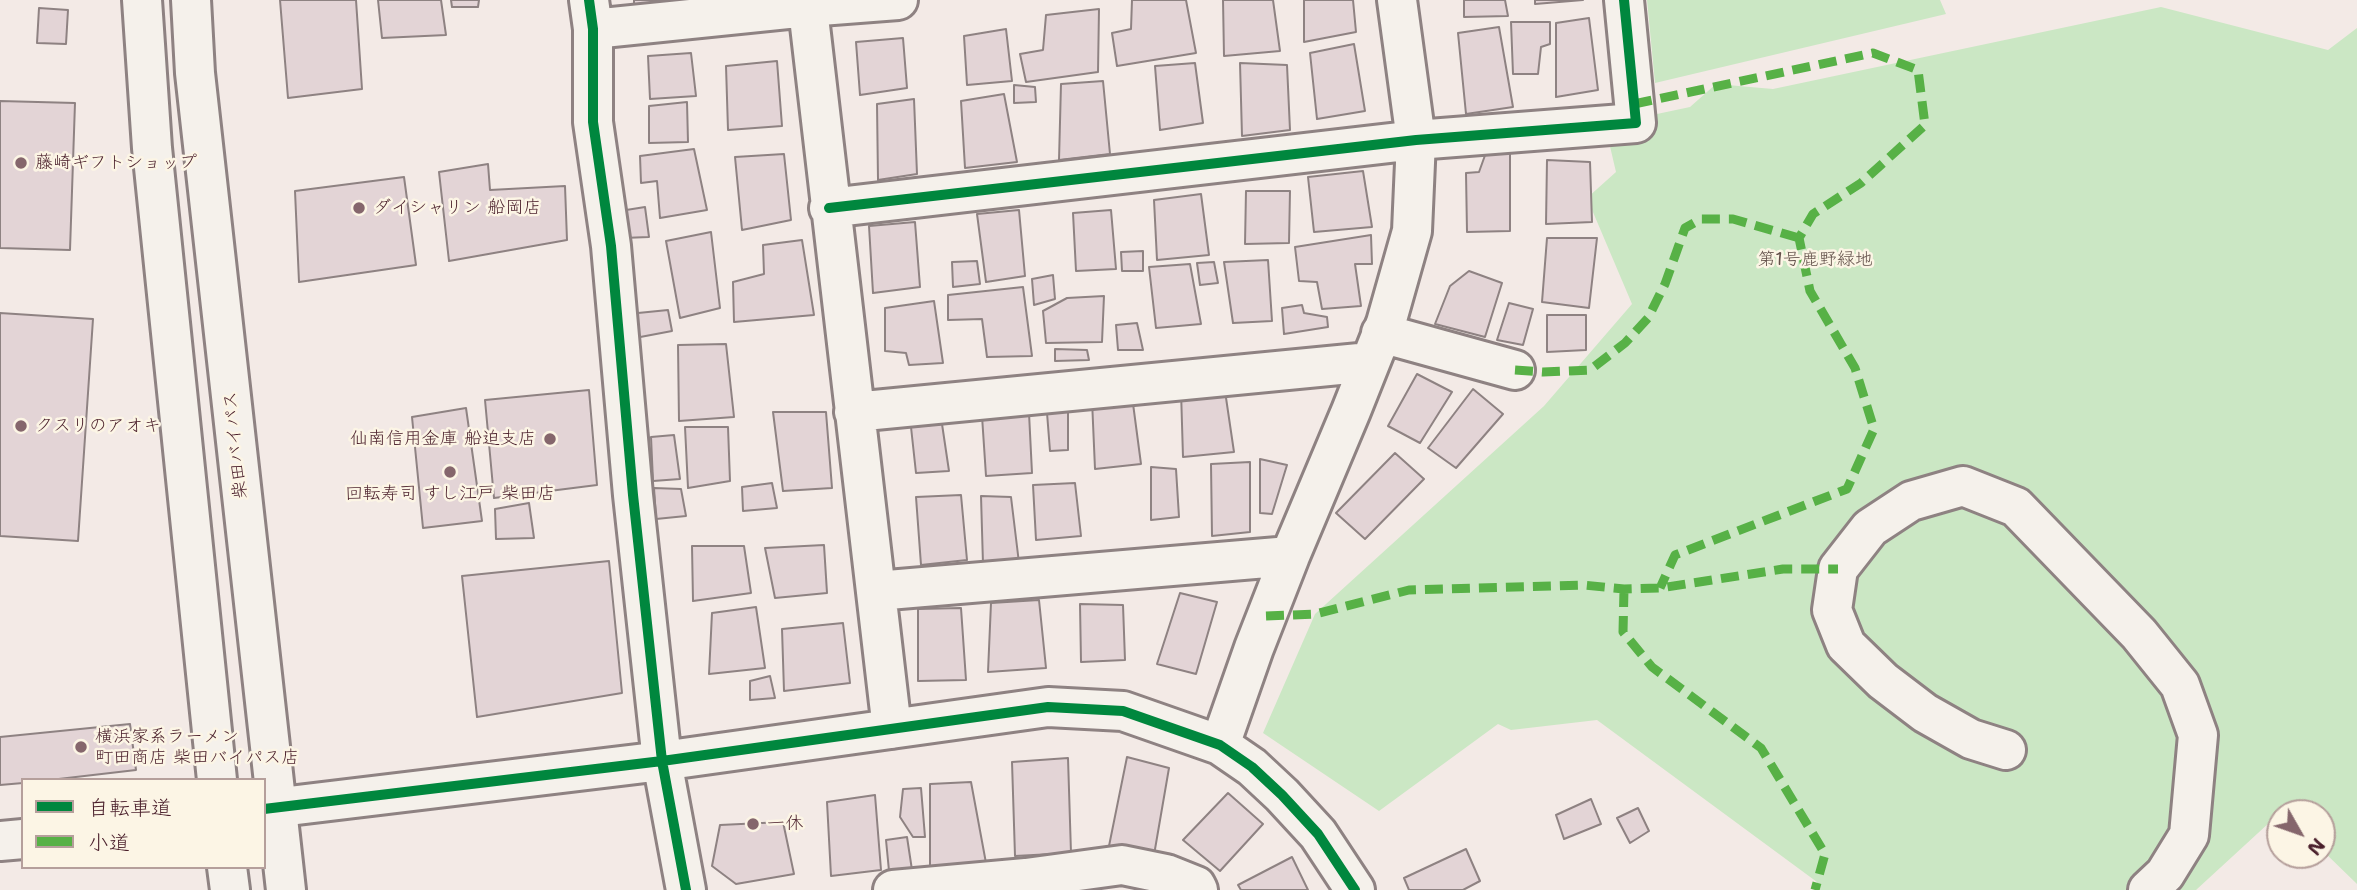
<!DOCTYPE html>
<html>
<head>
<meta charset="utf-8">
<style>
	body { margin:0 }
	#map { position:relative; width:2357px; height:890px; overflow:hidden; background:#f3eae6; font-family:"Shantell Sans","Klee One",sans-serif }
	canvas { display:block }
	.legend { position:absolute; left:21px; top:778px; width:245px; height:91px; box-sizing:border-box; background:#fcf5e5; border:2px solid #b59f9b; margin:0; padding:9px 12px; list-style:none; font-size:21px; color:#4a1f2b }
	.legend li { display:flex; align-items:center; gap:14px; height:35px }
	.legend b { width:35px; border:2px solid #b59f9b }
	.north { position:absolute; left:2266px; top:799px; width:70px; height:70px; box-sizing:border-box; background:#fcf5e5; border:2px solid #b59f9b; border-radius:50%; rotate:130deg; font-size:19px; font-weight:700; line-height:28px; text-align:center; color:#4a1f2b }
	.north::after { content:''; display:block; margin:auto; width:24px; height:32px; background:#85666c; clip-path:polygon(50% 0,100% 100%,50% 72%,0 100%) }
</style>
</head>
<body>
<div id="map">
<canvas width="2357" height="890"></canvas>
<ul class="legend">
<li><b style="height:9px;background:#00873e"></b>自転車道</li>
<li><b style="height:9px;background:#57b146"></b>小道</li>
</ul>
<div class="north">N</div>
</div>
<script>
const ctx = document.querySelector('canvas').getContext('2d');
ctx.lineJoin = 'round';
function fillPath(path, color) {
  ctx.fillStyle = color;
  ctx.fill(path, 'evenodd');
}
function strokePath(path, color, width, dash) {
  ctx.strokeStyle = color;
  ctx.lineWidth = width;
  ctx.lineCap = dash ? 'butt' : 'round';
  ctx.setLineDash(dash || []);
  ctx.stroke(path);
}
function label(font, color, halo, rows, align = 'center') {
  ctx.font = font + ' "Shantell Sans","Klee One",sans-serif';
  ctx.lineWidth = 5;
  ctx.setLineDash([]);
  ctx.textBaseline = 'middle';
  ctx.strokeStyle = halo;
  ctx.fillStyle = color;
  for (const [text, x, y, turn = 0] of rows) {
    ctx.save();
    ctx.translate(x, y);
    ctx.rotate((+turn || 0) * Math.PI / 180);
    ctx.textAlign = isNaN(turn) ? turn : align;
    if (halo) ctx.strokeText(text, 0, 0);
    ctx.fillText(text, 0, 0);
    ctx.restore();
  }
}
fillPath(new Path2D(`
	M1647 0H1940L1946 14 1655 83Z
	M2161 7 2328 50 2357 28V884L2322 850V813H2285L2282 811 2196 890H1815L1817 882 1597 720 1511 730 1498 724 1379 811 1263 733 1315 614 1544 406 1632 304 1587 198 1616 172 1605 125 1690 107 1716 84 1773 89Z`), '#cbe7c4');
const building = new Path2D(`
	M280 0H356L362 89 288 98Z
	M378 0H441L446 35 382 38Z
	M451 0H479L478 7H452Z
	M634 0H684V3L634 6Z
	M1132 0H1186L1196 53 1117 66 1112 33 1131 29Z
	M1223 0H1273L1280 51 1224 56Z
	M1304 0H1353L1356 32 1304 42Z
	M1464 0H1505L1508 16 1464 17Z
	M1535 0H1583L1535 4Z
	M39 8 68 10 66 44 37 43Z
	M1099 9 1098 72 1026 82 1020 54 1043 50 1046 15Z
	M1589 18 1598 90 1556 97V23Z
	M1511 22H1550V44L1541 47 1538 74H1513Z
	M1499 27 1513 107 1466 114 1458 33Z
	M1006 29 1012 81 967 85 964 36Z
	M903 38 907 88 860 95 856 42Z
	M1354 44 1365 111 1317 119 1310 53Z
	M691 53 696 96 650 99 648 56Z
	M777 61 782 126 728 130 726 66Z
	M1195 63 1203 123 1160 130 1155 66Z
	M1240 63 1287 65 1290 130 1242 136Z
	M1103 81 1110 154 1059 160 1061 84Z
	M1014 85 1035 87 1036 102 1014 103Z
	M1004 94 1017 162 965 168 961 101Z
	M914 99 917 174 878 180 877 104Z
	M0 101 75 103 70 250 0 248Z
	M687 102 688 142 649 143V106Z
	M1488 147 1510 150V231L1467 232 1466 173 1479 172Z
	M694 149 707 210 660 218 657 181 641 183 640 156Z
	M784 154 791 220 742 230 735 157Z
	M1547 160 1590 162 1592 222 1546 224Z
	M488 164 490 190 565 186 567 240 449 261 439 172Z
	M1363 171 1372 227 1314 232 1308 177Z
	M404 177 416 265 299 282 295 191Z
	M1246 191H1290L1289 243 1245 244Z
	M1201 194 1209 255 1157 260 1154 200Z
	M645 207 649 237 623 238 620 211Z
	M1019 210 1025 276 986 282 977 214Z
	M1111 210 1116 269 1076 271 1073 213Z
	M915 222 920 287 873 293 869 226Z
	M711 232 720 308 680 318 666 241Z
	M1371 235 1372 264H1355L1361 306 1322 309 1317 282 1299 281 1295 247Z
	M1547 238H1597L1589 308 1542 302Z
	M802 240 814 315 734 322 733 282 764 274 763 245Z
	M1143 251V271H1122L1121 252Z
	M1268 260 1272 321 1233 323 1224 262Z
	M977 261 980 284 953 287 952 262Z
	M1214 262 1218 283 1200 285 1197 263Z
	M1190 264 1201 324 1156 328 1149 267Z
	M1469 271 1502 283 1485 337 1435 324 1450 286Z
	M1053 275 1055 299 1034 305 1032 279Z
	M1023 287 1032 356 987 357 982 319 948 320V295Z
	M1104 296 1102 342 1046 343 1043 311 1067 298Z
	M934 301 943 363 909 365 906 353 885 351V308Z
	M1509 303 1533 309 1523 345 1497 340Z
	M1302 305 1304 313 1327 317 1328 327 1284 334 1282 308Z
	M668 310 672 331 635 338 638 313Z
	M0 313 93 319 78 541 0 536Z
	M1547 315H1586V350L1547 352Z
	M1137 323 1143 350H1118L1116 325Z
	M726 344 734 417 679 421 678 345Z
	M1055 349 1087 350 1089 360 1055 361Z
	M1417 374 1452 392 1420 443 1388 426Z
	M1473 389 1503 414 1456 468 1428 448Z
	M589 390 597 485 494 498 485 400Z
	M1181 391H1225L1234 452 1183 457Z
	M1132 396 1141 464 1095 469 1092 400Z
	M1046 400 1068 401V450L1050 451Z
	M466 408 482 521 423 528 412 417Z
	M773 412H826L832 488 783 491Z
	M1029 413 1032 473 986 476 982 416Z
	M942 424 949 471 916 473 911 427Z
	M685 427H728L730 481 688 488Z
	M674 435 680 479 653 481 651 437Z
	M1395 453 1424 479 1365 539 1336 513Z
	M1260 459 1287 465 1272 514 1260 513Z
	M1250 462V532L1212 536 1211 464Z
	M1151 467 1176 469 1179 517 1151 520Z
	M772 483 777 508 743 511 742 487Z
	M1075 483 1081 536 1036 540 1033 485Z
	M654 488 681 489 686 516 656 519Z
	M961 495 967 560 921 565 916 497Z
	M981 496 1011 497 1019 563 983 564Z
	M529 503 534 538 496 539 495 509Z
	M824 545 827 593 775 598 765 548Z
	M692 546H744L751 593 693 601Z
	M609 561 622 693 477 717 462 576Z
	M1180 593 1217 602 1196 674 1157 664Z
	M1039 600 1046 668 988 672 991 603Z
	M1080 604 1123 605 1125 660 1081 662Z
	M756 607 765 668 709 674 712 613Z
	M961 608 966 680 918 681V609Z
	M843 623 850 683 784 691 782 629Z
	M770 676 775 698 750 700V681Z
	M130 724 136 770 50 780H23V783L0 785V737Z
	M1127 757 1169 768 1154 855 1109 846Z
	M1068 758 1071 853 1015 856 1012 762Z
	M971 782 986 863 930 867V784Z
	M921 788 925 837H913L900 817 903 789Z
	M1228 793 1263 824 1220 871 1183 840Z
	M875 795 881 870 831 876 827 802Z
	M1591 799 1601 824 1564 839 1556 815Z
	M1638 808 1649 831 1630 843 1617 818Z
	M783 822 794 874 736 884 712 866 720 825Z
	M907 837 912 870 889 871 886 840Z
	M1466 849 1480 881 1463 890H1409L1404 878Z
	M1292 857 1308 890H1241L1238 885Z`);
fillPath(building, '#e3d4d6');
strokePath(building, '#8e8282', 2);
const minor = new Path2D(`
	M589 0 593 29V122L611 246 633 495 662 761 686 890
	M807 0 892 729
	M593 29 807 7 898 0
	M829 208 1416 140 1636 123 1624 0
	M1381 333 1515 370
	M854 412 1370 362
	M876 591 1290 556
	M1220 745 1254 648 1290 556 1351 411 1386 323 1412 231 1416 140 1397 0
	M2006 750 1971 739 1925 713 1883 681 1846 645 1832 610 1838 569 1870 528 1911 501 1963 486 2016 507 2139 634 2180 685 2198 735 2189 835 2165 874 2148 890
	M264 809 662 761 1048 707 1123 711 1220 745 1252 767 1282 795 1318 834 1355 890
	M0 841 23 839
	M893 890 1026 878 1122 865 1166 874 1196 886 1198 890`);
const highway = new Path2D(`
	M142 0 152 148 217 780
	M191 0 195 73 286 890
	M227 867 230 890`);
strokePath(minor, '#8e8282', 44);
strokePath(highway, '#8e8282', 44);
strokePath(minor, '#f5f1eb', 38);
strokePath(highway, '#f5f1eb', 38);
strokePath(new Path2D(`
	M1634 104 1873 53 1918 70 1925 125 1861 183 1813 214 1799 238 1810 291 1855 368 1874 429 1847 489 1675 555 1660 588
	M1515 370 1543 372 1590 370 1625 343 1648 318 1665 284 1685 228 1701 219H1733L1799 238
	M1624 589 1623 632 1652 667 1761 748 1825 854 1815 890
	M1266 616 1315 614 1409 590 1583 585 1624 589 1660 588 1783 569H1838`), '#57b146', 9, [18, 9]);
strokePath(new Path2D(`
	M589 0 593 29V122L611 246 633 495 662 761 686 890
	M829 208 1416 140 1636 123 1624 0
	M264 809 662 761 1048 707 1123 711 1220 745 1252 767 1282 795 1318 834 1355 890`), '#00873e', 10);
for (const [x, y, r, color] of [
	[21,163,7,"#85666c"],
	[359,208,7,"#85666c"],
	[21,426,7,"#85666c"],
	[550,439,7,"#85666c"],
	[450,472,7,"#85666c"],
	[81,747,7,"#85666c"],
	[753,824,7,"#85666c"]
]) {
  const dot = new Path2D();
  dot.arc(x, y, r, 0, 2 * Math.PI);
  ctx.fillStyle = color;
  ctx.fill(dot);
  strokePath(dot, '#fcf5e5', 2.5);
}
label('18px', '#4a1f2b', '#fcf5e5', [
	["藤崎ギフトショップ",35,163],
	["ダイシャリン 船岡店",373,208],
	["クスリのアオキ",35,426],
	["仙南信用金庫 船迫支店",536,439,"right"],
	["回転寿司 すし江戸 柴田店",450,494,"center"],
	["横浜家系ラーメン",95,737],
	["町田商店 柴田バイパス店",95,758],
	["一休",767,824]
], 'left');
label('18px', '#62504a', '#fcf5e5', [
	["第1号鹿野緑地",1815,260]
]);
label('18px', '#4a1f2b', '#fcf5e5', [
	["柴田バイパス",236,445,-96]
]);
</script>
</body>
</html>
